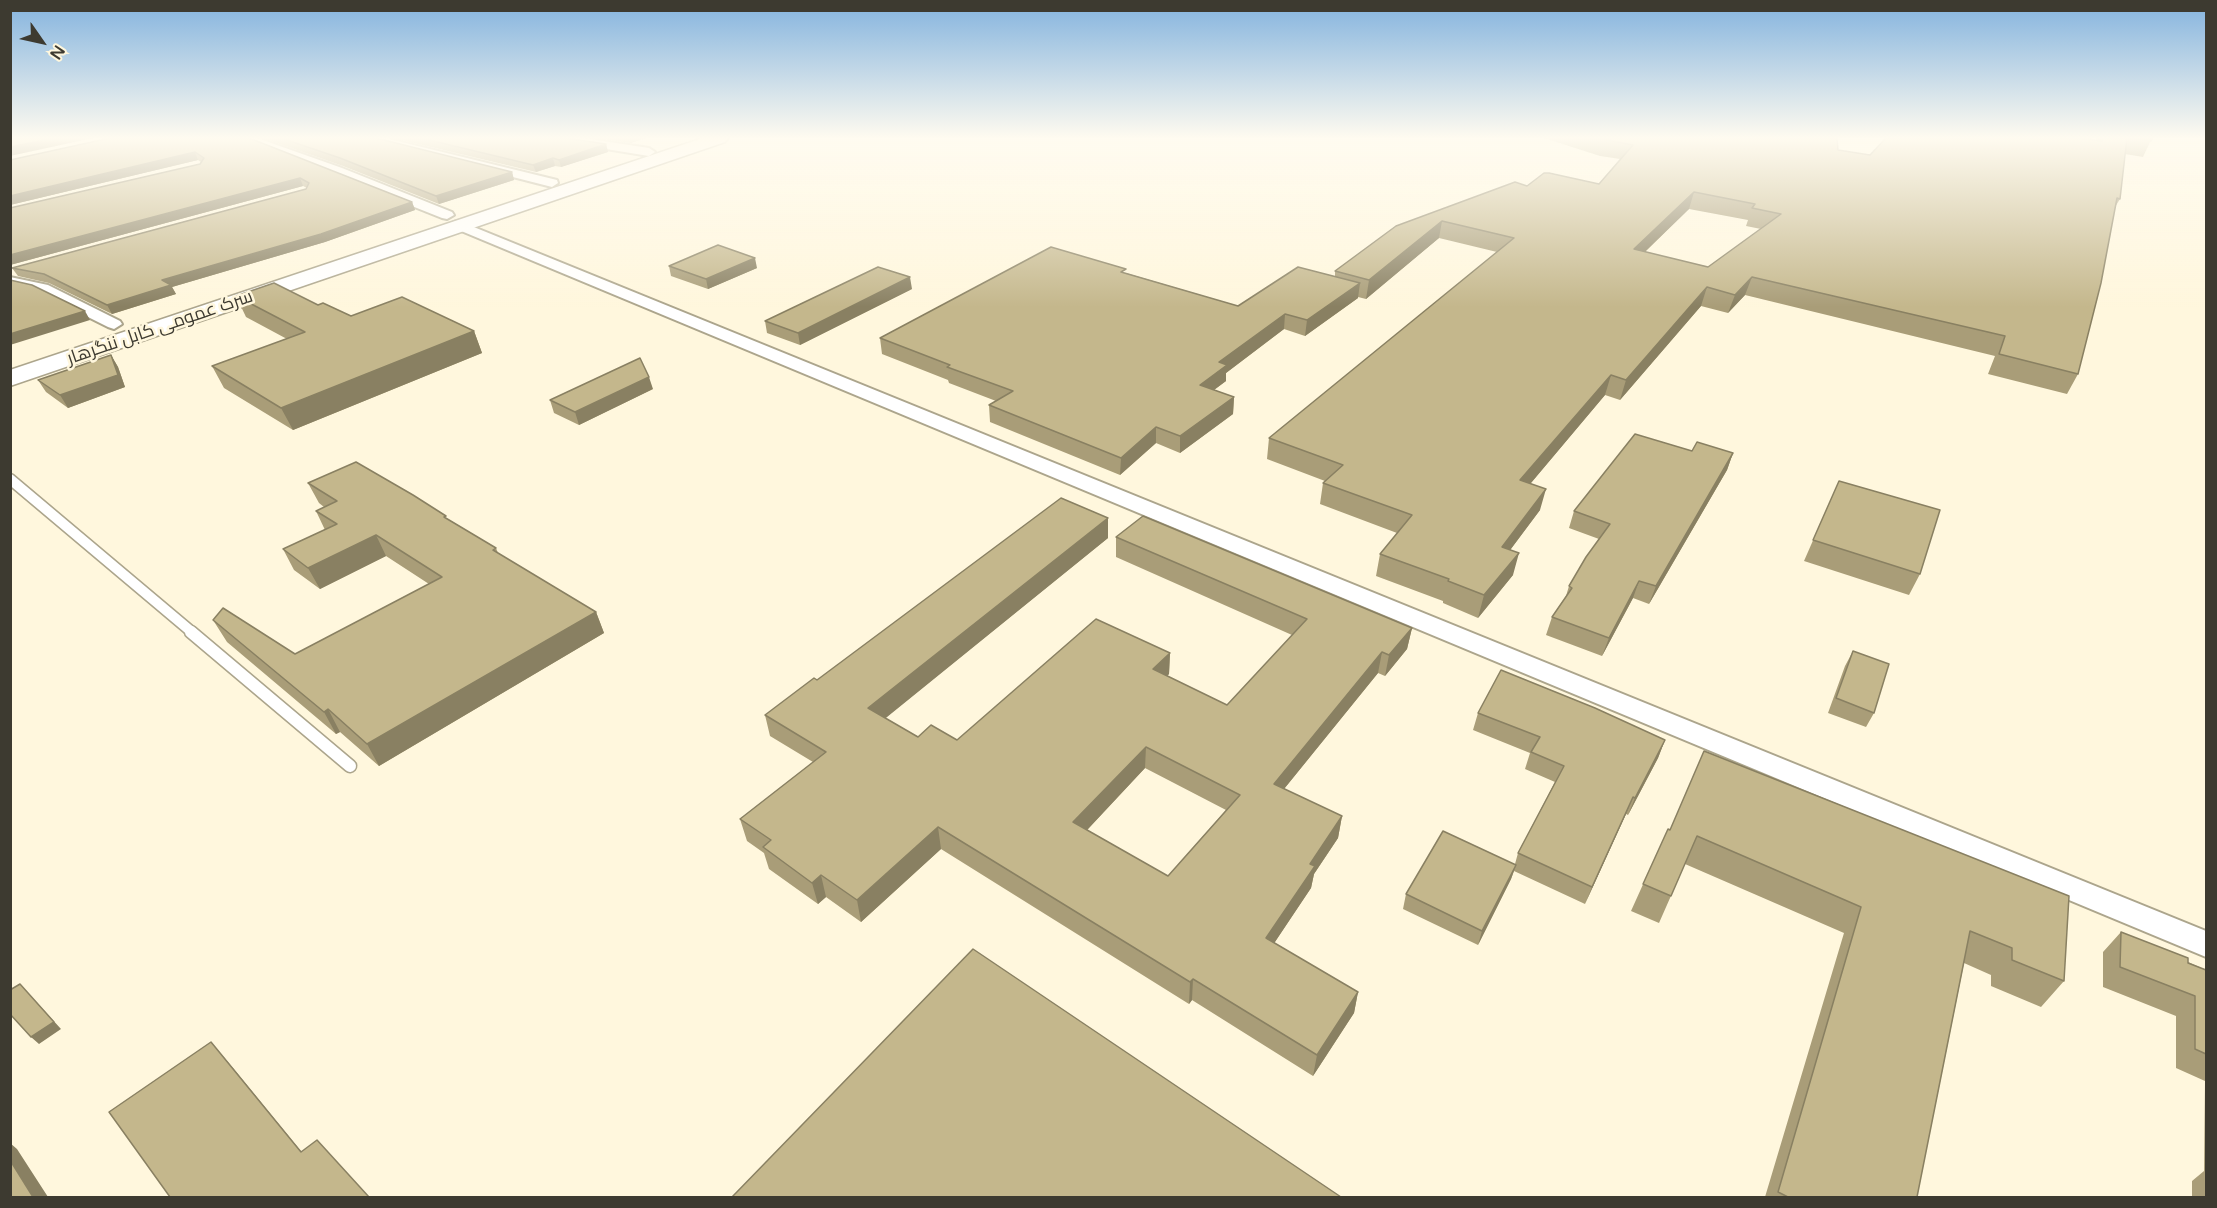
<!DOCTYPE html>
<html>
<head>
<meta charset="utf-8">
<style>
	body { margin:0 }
	#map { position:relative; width:2217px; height:1208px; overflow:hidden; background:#fff7dd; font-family:"Varela Round",sans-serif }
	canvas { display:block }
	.frame { position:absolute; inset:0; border:12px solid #3d3a30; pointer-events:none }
	.north { position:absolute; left:12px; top:12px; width:60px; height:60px; -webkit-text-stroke:4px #fff7dd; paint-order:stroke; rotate:124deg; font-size:16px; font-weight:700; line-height:24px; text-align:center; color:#3d3a30 }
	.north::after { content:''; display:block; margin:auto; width:21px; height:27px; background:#3d3a30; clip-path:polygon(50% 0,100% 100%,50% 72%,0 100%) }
</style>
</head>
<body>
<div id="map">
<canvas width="2217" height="1208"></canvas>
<div class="frame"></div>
<div class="north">N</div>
</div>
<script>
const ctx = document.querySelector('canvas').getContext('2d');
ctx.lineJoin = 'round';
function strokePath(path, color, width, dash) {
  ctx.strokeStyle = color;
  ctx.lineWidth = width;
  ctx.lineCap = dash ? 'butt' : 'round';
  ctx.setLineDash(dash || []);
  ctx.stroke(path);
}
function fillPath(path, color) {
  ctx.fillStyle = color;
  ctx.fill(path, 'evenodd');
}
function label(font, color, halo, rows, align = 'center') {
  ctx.font = font + ' "Varela Round",Cairo,sans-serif';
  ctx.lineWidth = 5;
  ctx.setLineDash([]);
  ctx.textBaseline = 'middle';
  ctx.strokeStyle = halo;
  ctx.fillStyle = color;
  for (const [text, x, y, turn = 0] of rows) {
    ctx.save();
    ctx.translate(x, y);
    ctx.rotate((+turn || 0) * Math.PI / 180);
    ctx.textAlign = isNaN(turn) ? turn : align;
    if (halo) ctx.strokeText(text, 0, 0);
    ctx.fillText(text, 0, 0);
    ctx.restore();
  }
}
const serviceFar1 = new Path2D(`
	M10 479 193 633`);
const service = new Path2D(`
	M191 632 350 766`);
const minor = new Path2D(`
	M241 138H257L342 168 452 212 454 215 447 219 442 218Z
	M366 138H385L557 180 558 183 552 187 368 140Z
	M557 138H583L649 148 655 152 649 156 563 142Z
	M459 221 2206 931V957L454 228 452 225 454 222Z
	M10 277 48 285 120 321 122 324 114 329 108 327 38 292 10 286Z`);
const trunk = new Path2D(`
	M703 138H728L725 142 10 386V370Z`);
strokePath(serviceFar1, '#aca58c', 13);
strokePath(service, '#aca58c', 15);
strokePath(minor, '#aca58c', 4);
strokePath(trunk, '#aca58c', 3);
strokePath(serviceFar1, '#fff', 10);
strokePath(service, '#fff', 12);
fillPath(minor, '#fff');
fillPath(trunk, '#fff');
fillPath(new Path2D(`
	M249 138 412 202 415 210 325 242 172 287 176 294 112 314 49 283 18 276 12 268 306 189 307 188 303 186 10 265V208L200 164 201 162 198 160 10 205V160Z
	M263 138H376L512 172 514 180 439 204 343 166Z
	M393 138H566L606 144 608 152 561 167 555 166 536 172Z
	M596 138H646L631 143Z
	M1544 138H1837L1838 150 1870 155 2096 140V138H2152L2143 157 2125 154 2120 199 2115 207 2078 374 2067 394 1988 374 1995 356 1745 295 1728 313 1701 306 1620 400 1605 395 1530 484 1540 510 1510 550 1513 575 1478 618 1443 603V601L1376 576 1380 554 1397 533 1320 504 1323 483 1325 481 1267 459 1269 438 1497 252 1439 238 1366 299 1358 297V298L1305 336 1284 329 1226 373V381L1214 390 1234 397 1233 414 1180 453 1156 443 1120 475 990 422 989 405 996 401 949 383 948 380 882 354 880 338 1126 273 1238 306 1335 276V271L1396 226 1527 186 1599 184 1620 159 1600 156ZM1689 209 1748 220 1746 226 1761 229 1708 267 1645 252Z
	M669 266 757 268 708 289 671 276Z
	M912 289 800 345 767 333 765 321Z
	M236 296 318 305 351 316 474 331 482 353 293 430 224 388 212 366 287 339 246 317Z
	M111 355 118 367 125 387 68 408 46 392 38 380Z
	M653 389 579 425 554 413 550 400Z
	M1692 451 1733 453 1727 470 1649 604 1633 598 1602 656 1546 635 1552 617 1566 596 1569 586 1599 539 1569 528 1574 511Z
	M1839 481 1920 574 1909 595 1804 561Z
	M308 483 448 519 496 548 498 553 596 612 604 633 379 766 340 732 336 734 227 642 213 620 295 654 429 584 386 556 320 589 294 570 283 549 325 530 316 511 324 507 319 503Z
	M1108 518V538L885 718 918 737 957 740 1170 653 1169 674 1167 676 1227 705 1292 635 1116 557V537L1412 628 1407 649 1385 676 1378 673 1284 789 1342 816 1338 838 1314 874 1311 888 1274 943 1358 992 1354 1013 1313 1076 1192 1000 1189 1004 941 849 861 922 826 897 818 904 769 869 764 853 747 841 740 819 813 762 770 736 765 715 817 680ZM1145 768 1226 810 1168 876 1087 830Z
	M1853 651 1874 713 1866 727 1828 713 1845 666Z
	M1478 713 1665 740 1658 758 1628 815 1626 814 1585 904 1514 871 1511 879 1478 945 1403 909 1406 894 1515 864 1518 853 1555 782 1525 769 1530 753 1473 730Z
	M1704 751 2064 981 2041 1007 1991 986V975L1964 963 1917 1197H1765L1844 933 1685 864 1659 923 1631 911 1668 829 1670 830Z
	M2121 932 2206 970V1197H2192V1181L2204 1171 2205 1081 2176 1068V1016L2103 987V952Z`), '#a99d78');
fillPath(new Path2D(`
	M55 138H93L10 156V147Z
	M630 138H646L631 143Z
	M606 144 608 152 561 167 559 160Z
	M195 152 198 160 10 205V196Z
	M553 158 555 166 536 172 533 165Z
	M512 172 514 180 439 204 436 196Z
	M300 178 303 186 10 265V255Z
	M1694 192 1689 209 1629 267 1634 249Z
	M412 202 415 210 325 242 172 287 176 294 112 314 107 305 162 280Z
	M1442 221 1439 238 1366 299 1369 280Z
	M755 258 757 268 708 289 706 279Z
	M910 277 912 289 800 345 798 333Z
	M1752 277 1745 295 1728 313 1735 295Z
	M1360 283 1358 298 1305 336 1307 320Z
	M1707 287 1701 306 1620 400 1626 380Z
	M85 311 90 320 10 345V334Z
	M1285 314 1284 329 1226 373V381L1199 401 1200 385 1219 362Z
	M474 331 482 353 293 430 281 408Z
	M111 355 118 367 125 387 68 408 60 395Z
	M1611 375 1605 395 1515 502 1520 480Z
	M649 377 653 389 579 425 575 412Z
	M1234 397 1233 414 1180 453V436Z
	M1156 427V443L1120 475 1121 458Z
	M1733 453 1727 470 1649 604 1656 586Z
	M1546 489 1540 510 1496 569 1502 547Z
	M1108 518V538L871 730 868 708Z
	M376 535 386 556 320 589 308 568Z
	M1519 553 1513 575 1478 618 1484 595Z
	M1639 581 1633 598 1602 656 1609 638Z
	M596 612 604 633 379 766 367 744Z
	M1412 628 1407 649 1385 676 1389 655Z
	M1382 652 1378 673 1271 805 1274 784Z
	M1170 653 1169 674 1152 690 1153 669Z
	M328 709 340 732 336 734 324 712Z
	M1665 740 1658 758 1628 815 1635 798Z
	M1146 747 1145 768 1074 844 1073 822Z
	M1633 797 1626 814 1585 904 1592 887Z
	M1342 816 1338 838 1314 874 1311 888 1263 960 1266 938 1310 864Z
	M938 827 941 849 861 922 857 900Z
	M1516 865 1511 879 1478 945 1482 931Z
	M821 875 826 897 818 904 812 883Z
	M1193 979 1192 1000 1189 1004 1190 982Z
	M20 984 61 1029 39 1044 31 1037Z
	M1358 992 1354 1013 1313 1076 1317 1055Z
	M211 1042 233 1068 322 1177 301 1152Z
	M10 1143 17 1149 48 1197H33L10 1160Z`), '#898062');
const building = new Path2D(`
	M10 138H55L10 147Z
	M110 138H249L412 202 321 234 162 280 171 285 107 305 44 274 12 268 306 189 309 183 300 178 10 255V208L200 164 204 158 195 152 10 196V160Z
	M281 138H376L512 172 436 196 340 158Z
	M421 138H566L606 144 559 160 553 158 533 165Z
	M1597 138H1837L1838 150 1870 155 1886 138H2080L2102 141 2103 138H2127L2120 199 2117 198 2101 283 2078 374 1999 354 2005 336 1752 277 1735 295 1707 287 1626 380 1611 375 1520 480 1546 489 1502 547 1519 553 1484 595 1448 581 1449 579 1380 554 1412 515 1323 483 1343 465 1269 438 1514 238 1442 221 1369 280 1335 271 1396 226 1515 182 1527 186 1544 173H1549L1599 184 1633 145ZM1694 192 1755 204 1752 208 1781 214 1708 267 1634 249Z
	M2129 138H2152L2151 141Z
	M718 245 755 258 706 279 669 266Z
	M1051 247 1126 269 1121 272 1238 306 1298 267 1360 283 1307 320 1285 314 1219 362 1227 365 1200 385 1234 397 1180 436 1156 427 1121 458 989 405 1013 391 947 367 950 365 880 338Z
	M878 267 910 277 798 333 765 321Z
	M10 280 32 285 85 311 10 334Z
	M274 283 318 305 323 303 351 316 402 297 474 331 281 408 212 366 305 332 236 296Z
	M111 355 118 375 60 395 38 380Z
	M640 358 649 377 575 412 550 400Z
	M1635 434 1692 451 1697 442 1733 453 1656 586 1639 581 1609 638 1552 617 1572 588 1569 586 1586 557 1610 524 1574 511Z
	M356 462 413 495 446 516 444 517 496 548 493 550 596 612 367 744 328 709 324 712 213 620 223 608 295 654 442 577 376 535 308 568 283 549 337 524 316 511 337 501 308 483Z
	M1839 481 1940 510 1920 574 1813 540Z
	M1061 498 1108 518 868 708 918 737 931 725 957 740 1096 619 1170 653 1153 669 1227 705 1307 619 1116 537 1143 516 1412 628 1389 655 1382 652 1274 784 1342 816 1310 864 1315 866 1266 938 1358 992 1317 1055 1193 979 1190 982 938 827 857 900 821 875 812 883 763 847 771 840 740 819 826 752 765 715 814 678 817 680ZM1146 747 1240 795 1168 876 1073 822Z
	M1853 651 1889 664 1874 713 1836 698Z
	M1501 670 1595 708 1665 740 1635 798 1633 797 1592 887 1518 853 1564 766 1531 752 1540 737 1478 713Z
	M1704 751 2069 896 2064 981 2012 960V948L1970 931 1917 1197H1788L1778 1192 1861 907 1697 836 1671 896 1643 884 1668 829 1670 830Z
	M1443 831 1516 865 1482 931 1406 894Z
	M2121 932 2188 958V963L2206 970V1054L2195 1049V996L2120 967Z
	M973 949 1341 1197H732Z
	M20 984 54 1022 31 1037 10 1014V990Z
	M211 1042 301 1152 317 1140 369 1197H170L109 1112Z
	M10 1160 33 1197H10Z`);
fillPath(building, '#c4b78c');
strokePath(building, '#898062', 1.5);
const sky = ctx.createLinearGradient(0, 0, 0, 307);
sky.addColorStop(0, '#83b3de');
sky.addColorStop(0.45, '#fffbf0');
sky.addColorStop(1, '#fffbf000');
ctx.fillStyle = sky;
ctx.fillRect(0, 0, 2217, 307);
label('18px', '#3d3a30', '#fff7dd', [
	["سرک عمومی کابل ننگرهار",160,328,-19]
]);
</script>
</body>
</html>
